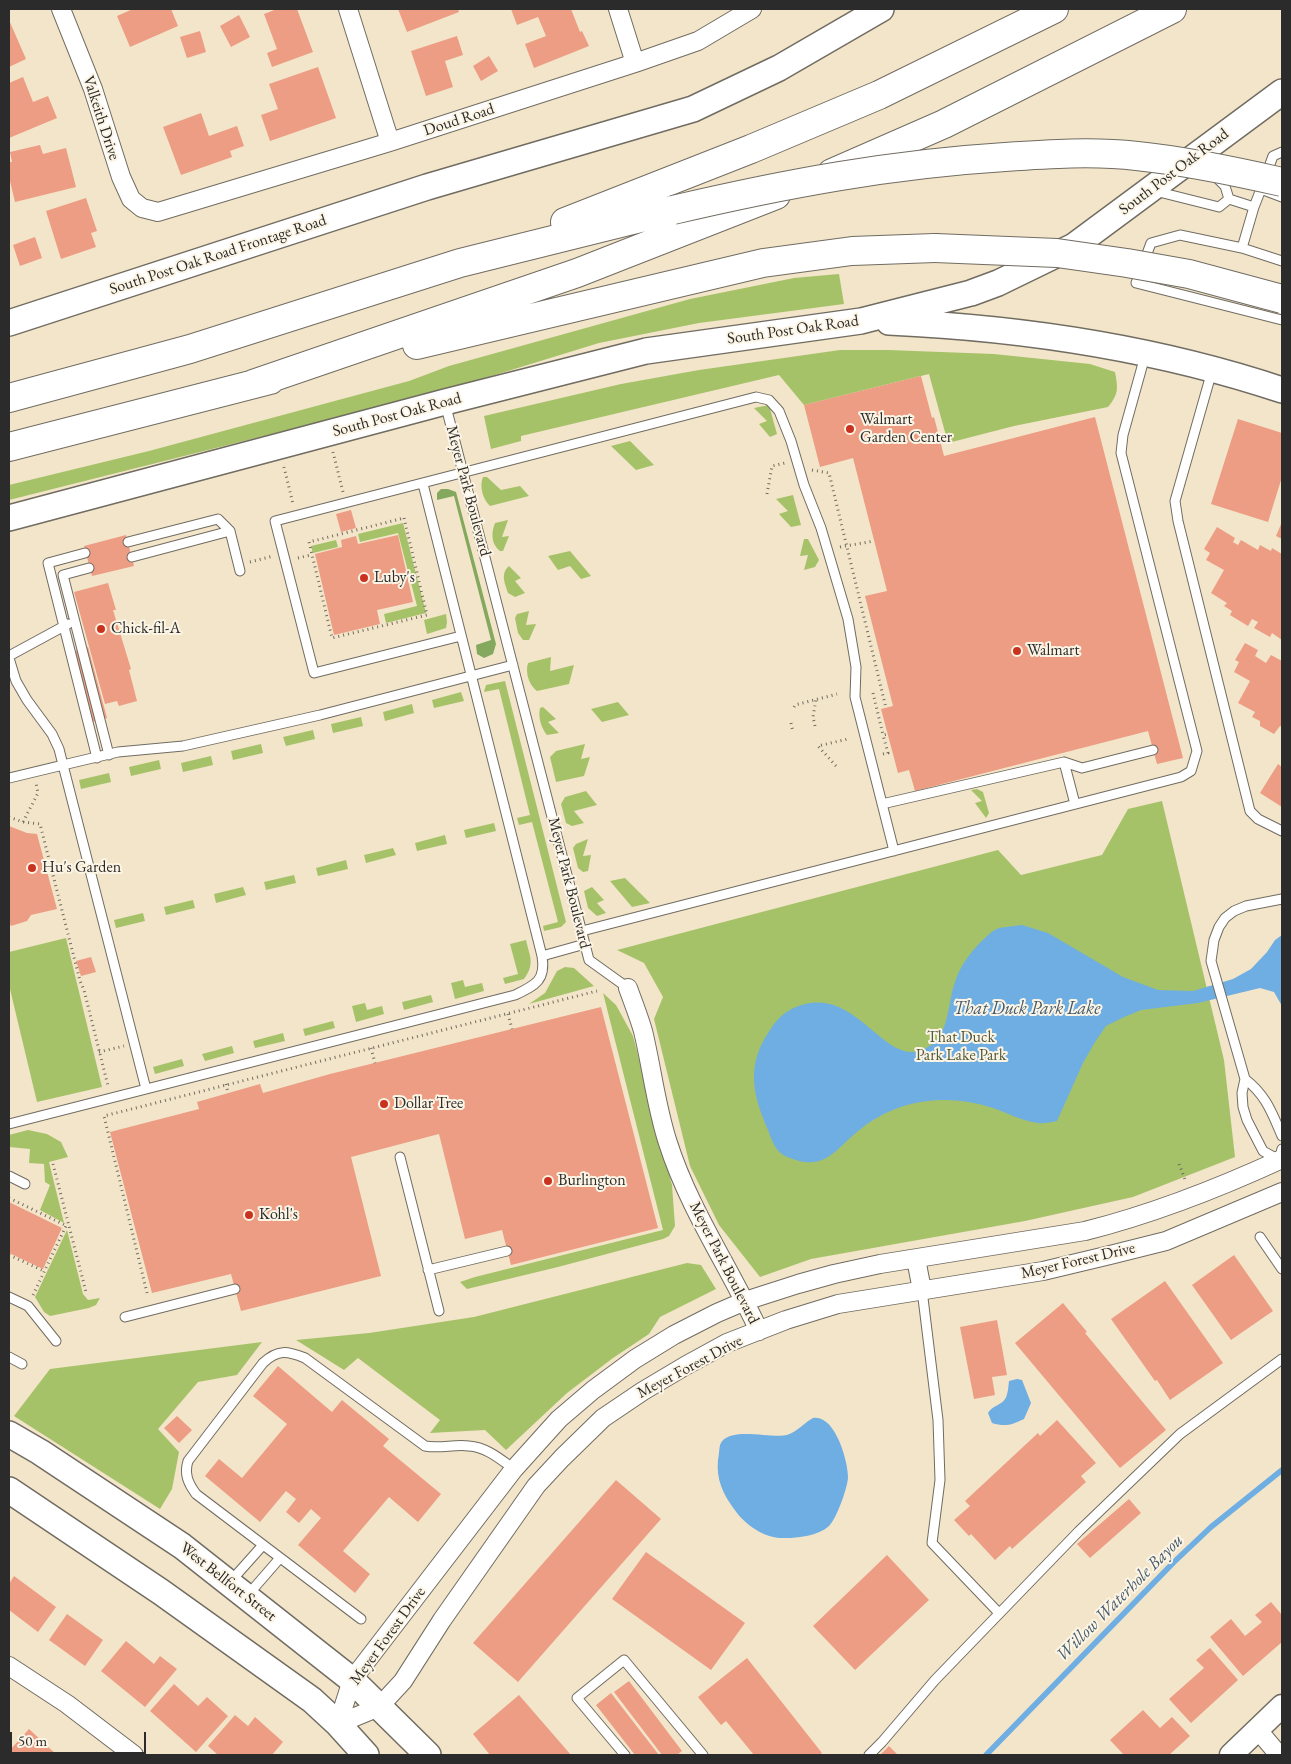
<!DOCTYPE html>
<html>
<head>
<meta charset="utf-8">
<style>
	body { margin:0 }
	#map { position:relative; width:1291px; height:1764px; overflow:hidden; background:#f3e5c9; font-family:"EB Garamond",serif }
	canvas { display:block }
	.frame { position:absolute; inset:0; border:10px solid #2b2b2b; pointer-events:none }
	.scale { position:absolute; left:10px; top:1732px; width:136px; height:22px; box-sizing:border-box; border:2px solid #2b2b2b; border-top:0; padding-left:6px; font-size:15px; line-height:18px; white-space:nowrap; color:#2b2b2b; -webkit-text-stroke:4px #fcf5e5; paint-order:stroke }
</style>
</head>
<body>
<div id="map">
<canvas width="1291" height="1764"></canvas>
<div class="frame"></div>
<div class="scale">50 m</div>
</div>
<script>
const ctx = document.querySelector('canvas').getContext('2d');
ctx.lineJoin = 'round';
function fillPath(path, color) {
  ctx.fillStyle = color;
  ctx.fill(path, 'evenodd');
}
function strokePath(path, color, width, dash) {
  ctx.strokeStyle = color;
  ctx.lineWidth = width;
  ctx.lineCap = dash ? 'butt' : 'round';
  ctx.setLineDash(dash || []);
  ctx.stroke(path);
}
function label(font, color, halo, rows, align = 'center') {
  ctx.font = font + ' "EB Garamond",serif';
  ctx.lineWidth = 4;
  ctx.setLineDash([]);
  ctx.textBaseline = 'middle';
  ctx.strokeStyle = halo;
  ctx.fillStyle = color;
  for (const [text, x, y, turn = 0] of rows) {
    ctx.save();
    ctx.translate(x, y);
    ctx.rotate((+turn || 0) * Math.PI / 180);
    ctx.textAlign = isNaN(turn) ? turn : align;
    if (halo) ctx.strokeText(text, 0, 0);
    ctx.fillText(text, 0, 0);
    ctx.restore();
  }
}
fillPath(new Path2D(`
	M839 274 844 304 699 323 599 343 443 391 9 500V485L149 451 409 381 449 366 690 299 794 278Z
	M840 350H888L994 354 1090 364 1115 372C1118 388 1119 394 1108 407L1014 426 948 443 929 374 804 405 779 375 521 436V441L491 449 484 416 621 384 699 370Z
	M769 405 777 434 770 437 759 424 767 421 754 408Z
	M630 441 654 465 636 470 611 446Z
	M483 477H487L501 490 520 486 529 496 490 506C483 499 479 487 483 477Z
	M793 495 801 525 791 527 779 514 788 511 776 499Z
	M508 520 502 537 509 536 503 551H500C491 544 491 533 495 523Z
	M403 523 426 613 386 623 384 614 417 606 398 533 360 542 358 534Z
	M804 539H808L819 560 815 567 804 570 808 555 800 556Z
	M336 540 338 547 313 553 311 546Z
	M570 551 591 576 581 579 570 566 558 570 548 556Z
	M509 566 521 578 515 581 525 593 515 597 508 593C505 583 500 574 509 566Z
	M529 611 526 625 536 624 529 640H523L518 633 515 618 517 614Z
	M446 614 447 622 446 628 427 634 424 620Z
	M551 657 550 671 574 665 569 684 537 691C529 685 525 673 528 663Z
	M505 681 566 922 561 927 544 931 543 926 558 922 532 822 519 825 517 818 530 815 499 689 484 692 486 685Z
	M461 692 464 701 434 708 432 700Z
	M618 702 629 715 602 722 591 709Z
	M412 704 414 713 385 721 383 712Z
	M543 707 556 719 548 722 559 733 547 735C541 728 538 717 540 708Z
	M361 717 363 726 333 733 331 724Z
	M313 730 315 739 286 746 283 737Z
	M261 744 263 753 233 760 231 751Z
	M585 744 581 759 590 757 584 776 556 782 550 757 556 751Z
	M211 756 213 765 183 772 181 763Z
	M159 760 161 769 131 776 129 767Z
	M109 773 111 782 81 789 79 780Z
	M977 789 983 792 989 813 986 818 975 803 982 801 971 790Z
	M586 791 597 805 574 811 584 823 572 826 566 823 561 804 565 797Z
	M1162 801 1224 1060 1235 1157 1133 1197 1025 1221 811 1259 760 1277 719 1225 690 1166 654 1019 663 997 644 963 617 950 998 850 1021 875 1102 855 1128 809Z
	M494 823 496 831 466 838 464 830Z
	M445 835 447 844 417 851 415 843Z
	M588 839 583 856 591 855 588 871 583 872 578 868 573 848 576 844Z
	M393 848 396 855 366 863 364 855Z
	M346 860 348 869 318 876 316 868Z
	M294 875 296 883 266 890 264 882Z
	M625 878 650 903 632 907 610 881Z
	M243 887 246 895 216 903 214 894Z
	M592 887 604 900 597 903 606 913 597 916 588 908 584 891Z
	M193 900 195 908 166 915 164 907Z
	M143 913 145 921 116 928 114 920Z
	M66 938 102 1087 37 1102 9 985V952Z
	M526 940C530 957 535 964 524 979L505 984 503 978 518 974 510 944Z
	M565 967 574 968 594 986 529 1004 545 993 557 971Z
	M463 980 465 987 482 983 484 991 455 999 451 983Z
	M603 993 616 1005 633 1036 672 1185 675 1226 669 1236 663 1239 558 1267 467 1289 460 1282 475 1277 663 1230Z
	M431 995 433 1002 404 1010 402 1002Z
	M365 1003 367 1010 382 1006 384 1014 356 1022 352 1006Z
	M333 1021 335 1028 305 1036 303 1029Z
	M283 1033 285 1041 255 1048 253 1041Z
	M232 1046 234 1053 205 1061 202 1054Z
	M182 1059 184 1066 155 1074 153 1067Z
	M28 1130 47 1134 61 1142 68 1157 49 1162 64 1223 40 1210 50 1185 45 1182 44 1164 29 1163 30 1149 9 1147V1135Z
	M67 1230 83 1294 88 1300 100 1298 96 1305 89 1308 50 1316 44 1312 35 1297Z
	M687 1263 701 1265 716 1289 660 1317 649 1334 613 1358 567 1393 506 1450 485 1430 430 1433 440 1420 358 1358 344 1370 296 1340 369 1333 474 1317Z
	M262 1342 237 1375 198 1382 158 1429 179 1452 172 1489 160 1509 14 1416 50 1369Z`), '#a6c269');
fillPath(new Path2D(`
	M441 489H448L456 492 496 644 493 654 484 658 477 654 476 645 491 640 454 496 437 500V493Z`), '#84a85d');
fillPath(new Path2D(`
	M1022 925 1048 933 1123 977 1158 990 1193 991 1233 979 1251 969 1267 952 1275 940 1282 935V1006L1274 992 1260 988 1198 1003 1141 1010 1122 1018 1106 1026 1095 1042 1083 1063 1057 1121C1051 1122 1044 1124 1038 1123 1022 1121 1008 1113 993 1108 965 1099 936 1097 907 1105 892 1109 874 1118 862 1128 833 1150 826 1174 785 1156 776 1152 771 1139 768 1130 752 1093 746 1065 770 1030 776 1020 785 1011 796 1007 856 983 882 1066 922 1050 951 1038 946 1007 955 982 960 966 971 951 983 940 987 936 993 930 999 928 1006 927 1014 926 1022 925Z
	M1017 1379 1022 1380 1031 1403 1024 1419C1012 1425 1005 1427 992 1423L988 1413C992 1407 995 1407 1001 1403 1008 1399 1008 1389 1009 1381Z
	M813 1418C835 1414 848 1461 848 1477 848 1487 836 1520 829 1526 818 1536 798 1538 785 1538 765 1539 745 1525 734 1509 723 1494 716 1479 718 1460 719 1455 719 1450 720 1445 727 1425 771 1439 787 1435 797 1432 804 1423 813 1418Z`), '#6eaee2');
strokePath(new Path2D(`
	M986 1755 1174 1562 1211 1527 1282 1470`), '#6eaee2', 5.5);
fillPath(new Path2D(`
	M133 9H171L178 26 130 47 117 16Z
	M277 9H297L313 52 272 67 267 53 277 49 264 14Z
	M398 9H458L459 12 407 32Z
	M511 9H571L580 32 582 31 589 46 534 68 525 44 546 36 538 17 517 25Z
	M239 15 250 37 231 47 220 26Z
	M9 20 26 59 9 67Z
	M200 31 206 52 187 58 180 37Z
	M457 36 463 55 445 61 453 87 426 96 411 51Z
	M489 56 498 71 481 81 473 66Z
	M318 67 336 118 270 141 261 115 278 109 269 84Z
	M23 77 33 102 48 96 57 118 9 138V83Z
	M201 113 209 136 237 126 244 146 230 151 232 157 181 175 163 127Z
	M40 145 43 154 66 148 76 187 15 202 9 177V162H12L10 152Z
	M86 198 97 231 91 233 96 247 61 259 46 211Z
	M35 237 42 258 20 266 13 245Z
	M921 376 932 418 934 417 944 456 1095 417 1183 758 1157 764 1148 731 915 791 909 770 898 773 881 709 893 706 865 596 887 591 853 458 820 467 804 405Z
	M1238 419 1282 433V477L1268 522 1211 504Z
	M351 510 356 528 341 532 336 514Z
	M1282 522V539L1276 536Z
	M1217 527 1235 538 1233 542 1238 545 1241 540 1258 550 1260 545 1271 551 1272 548 1282 554V640L1272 633 1270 637 1254 628 1258 622 1252 619 1248 626 1230 615 1232 611 1224 606 1227 603 1211 593 1224 570 1206 560 1210 553 1204 549Z
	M126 535 134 566 92 576 84 546Z
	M398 535 413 602 377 610 380 624 334 635 315 554 342 547 341 540 356 536 358 544Z
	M108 583 116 610H113L131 669 129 670 137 701 119 706 117 701 105 704 74 592Z
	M1245 643 1258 650 1255 656 1266 663 1271 655 1282 661V727L1280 726 1274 734 1260 726V721L1252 717 1255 712 1238 703 1250 681 1234 672 1239 662 1235 660Z
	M88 647 107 718 86 724 68 653Z
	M1278 764 1282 767V807L1260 793Z
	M9 826 27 833 37 834 57 909 31 915 27 921 11 926 9 922Z
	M91 957 96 972 81 976 76 961Z
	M601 1007 658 1228 511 1265 502 1230 465 1239 439 1134 351 1157 381 1276 241 1311 231 1274 152 1293 110 1132 199 1109 197 1102 260 1084 263 1093 330 1074Z
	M9 1202 62 1228 43 1269 9 1253Z
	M1234 1255 1273 1311 1231 1340 1192 1285Z
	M1165 1281 1223 1363 1170 1400 1157 1380 1155 1381 1111 1319Z
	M1063 1303 1087 1332 1085 1333 1166 1430 1120 1468 1015 1343Z
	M997 1320 1007 1375 992 1377 995 1395 974 1399 960 1327Z
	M278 1366 332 1412 342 1400 389 1439 383 1446 441 1494 418 1522 389 1497 343 1551 370 1574 355 1593 298 1545 321 1518 311 1509 299 1523 286 1512 296 1499 286 1491 260 1522 205 1476 219 1459 242 1478 287 1424 253 1396Z
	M177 1416 192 1430 179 1443 164 1428Z
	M1057 1420 1096 1463 1081 1476 1086 1482 1012 1549 1010 1546 995 1560 971 1534 969 1536 954 1520 970 1506 965 1501 1038 1433 1040 1436Z
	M616 1480 661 1519 518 1682 473 1643Z
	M1129 1499 1141 1513 1090 1558 1077 1544Z
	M646 1552 745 1623 711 1670 612 1599Z
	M887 1555 929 1600 855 1670 813 1626Z
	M14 1576 56 1607 38 1632 9 1610V1584Z
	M1271 1602 1282 1615V1642L1243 1676 1210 1637 1231 1619 1245 1636 1262 1622 1255 1615Z
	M67 1614 103 1640 85 1666 49 1640Z
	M126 1641 154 1664 160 1656 177 1669 145 1707 101 1671Z
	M1210 1648 1238 1680 1191 1723 1169 1699 1204 1668 1196 1660Z
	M747 1658 822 1753 819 1755H754L726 1721 721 1725 698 1697Z
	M629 1681 682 1751 677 1755H662L614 1692Z
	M174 1684 198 1706 207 1697 228 1716 196 1752 150 1711Z
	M611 1693 659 1755H635L596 1705Z
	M519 1695 571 1755H490L473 1734Z
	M1143 1710 1160 1728 1172 1717 1190 1736 1169 1755H1124L1110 1740Z
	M235 1715 248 1726 255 1717 283 1742 272 1755H218L208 1746Z
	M29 1729 57 1755H9V1751Z
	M889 1746 898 1755H880Z`), '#ec9d84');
const service = new Path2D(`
	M1266 175 1273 156 1282 152
	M1155 191 1219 207 1229 199 1225 186 1214 175
	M1229 199 1254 207 1242 248 1282 261
	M1254 207 1261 189 1282 197
	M1242 248 1180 235 1151 243 1136 283 1282 320
	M1212 371 1175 501 1178 521 1250 811 1258 819 1282 831
	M445 403 589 960 628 988
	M423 484 542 956
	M128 542 218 519 230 531
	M85 553 48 563 97 758
	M132 557 230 531 240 571
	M89 568 63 575 109 755
	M461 636 314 673 275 521 756 397 769 400 779 411 791 441 804 485 821 528 848 619 856 667 855 697 894 851
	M9 656 68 624
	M9 658 16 681 27 700 52 734 59 749 63 765 118 752 183 746 320 715 513 665
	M9 778 63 765 146 1089
	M882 804 1064 762
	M1075 804 1064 762 1082 768 1153 750
	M582 931 1181 777 1191 771 1197 751 1121 453 1123 435 1145 356
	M1245 1079 1211 961 1214 940 1219 927 1225 918 1234 911 1246 906 1282 899
	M9 1124 515 995C536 985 546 980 542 956L585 944
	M1282 1136C1272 1113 1266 1095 1245 1079L1242 1093 1243 1107 1247 1120 1263 1151 1279 1160 1282 1149
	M400 1157 439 1311
	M9 1176 25 1184
	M1260 1237 1282 1269
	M428 1270 507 1251
	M922 1290 938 1420 940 1480 932 1543 998 1612
	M9 1297 28 1306 56 1341
	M125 1317 235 1289
	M9 1357 22 1364
	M230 1582 263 1545
	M247 1596 280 1558
	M361 1619 196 1494C188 1483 184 1474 188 1461L263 1363C278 1349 287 1351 305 1358L425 1446C440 1449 454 1444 469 1446 486 1447 500 1459 514 1469
	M625 1755 577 1698 624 1660 703 1755
	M869 1755 882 1742 935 1680 1079 1531 1180 1434 1282 1359`);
const minor = new Path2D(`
	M61 9 93 89 121 177 131 199 142 208 158 212 390 142 635 63 698 41 752 9
	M348 9 390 142
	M618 9 635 63
	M628 988C633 1002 639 1017 643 1031 652 1068 656 1107 668 1143 689 1209 730 1268 759 1331
	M916 1259 922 1290
	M9 1666 67 1704 134 1755
	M338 1724 352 1680 514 1469 559 1419 593 1390 635 1359 674 1335 717 1313 745 1301 798 1284 834 1274 880 1264 1085 1231C1153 1214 1219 1188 1282 1159
	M338 1724 379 1707 403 1681 442 1620 536 1486 562 1458 603 1418 643 1391 685 1366 727 1343 786 1320 838 1304 1043 1271 1110 1255 1166 1241 1282 1192
	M1257 1729 1279 1755`);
const tertiary = new Path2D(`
	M1231 1755 1282 1706`);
const secondary = new Path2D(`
	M889 322C1022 328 1156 348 1282 390
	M9 323 427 187 693 109 779 68 881 9
	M9 518 445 402 646 351 861 321 971 293 998 283 1074 246 1282 92
	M9 1434 40 1452 182 1546 352 1680 428 1755
	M9 1490 161 1592 312 1700 338 1724 366 1755`);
const motorway = new Path2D(`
	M832 173 944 124 1172 9
	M565 222 751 149 879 95 1054 9
	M417 345 763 263 852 251 935 248
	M253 384 577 273 776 195
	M9 398 190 349 460 263 673 210
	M9 447 270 380`);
strokePath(service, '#716c62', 11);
strokePath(minor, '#716c62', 20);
strokePath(tertiary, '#716c62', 25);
strokePath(secondary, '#716c62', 28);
strokePath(motorway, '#716c62', 30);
strokePath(new Path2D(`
	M333 452 343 492
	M284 467 293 504
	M812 470 829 473 886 708
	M767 494 772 466 785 463
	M404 518 427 615 332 638 309 542Z
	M840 547 874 541
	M298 558 311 555
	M250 562 273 556
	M873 693 883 735 888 734
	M794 707 795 705 837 694
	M791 723 793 732
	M815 726 813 717 816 699
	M883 754 888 753 883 735
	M836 766 818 746 848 739
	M9 817 23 822 40 824 80 981 84 990 108 1086
	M23 822 38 793 36 783
	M508 1014 512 1029
	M371 1048 375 1063
	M99 1052 124 1046
	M226 1084 228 1093
	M53 1164 86 1292
	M1179 1164 1186 1182
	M9 1198 67 1226
	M9 1255 44 1271
	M147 1293 104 1116 597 991
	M33 1295 66 1226`), '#716c62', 3, [1, 4]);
strokePath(service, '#fff', 9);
strokePath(minor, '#fff', 18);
strokePath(tertiary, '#fff', 22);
strokePath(secondary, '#fff', 25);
strokePath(motorway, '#fff', 28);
const motorwayBridge = new Path2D(`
	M673 210C784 184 891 164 1005 157 1048 154 1094 151 1137 156 1186 161 1234 171 1282 182
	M935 248 1057 253 1127 263 1189 274 1282 299`);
strokePath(motorwayBridge, '#716c62', 30, []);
strokePath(motorwayBridge, '#fff', 28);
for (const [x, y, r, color] of [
	[850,429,5,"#c8321e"],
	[364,578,5,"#c8321e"],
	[101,629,5,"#c8321e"],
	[1017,651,5,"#c8321e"],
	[32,868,5,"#c8321e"],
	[384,1104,5,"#c8321e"],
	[548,1181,5,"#c8321e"],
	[249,1215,5,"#c8321e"]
]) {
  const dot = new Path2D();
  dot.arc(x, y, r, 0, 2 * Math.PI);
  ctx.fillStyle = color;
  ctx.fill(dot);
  strokePath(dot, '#fcf5e5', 2);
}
label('16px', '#2b2b2b', '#fcf5e5', [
	["Valkeith Drive",101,118,72],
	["Doud Road",459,120,-18],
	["South Post Oak Road",1174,172,-37],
	["South Post Oak Road Frontage Road",218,255,-18],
	["South Post Oak Road",793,330,-8],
	["South Post Oak Road",397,415,-15],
	["Meyer Park Boulevard",468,491,75],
	["Meyer Park Boulevard",569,883,76],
	["Meyer Forest Drive",1078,1261,-13],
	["Meyer Park Boulevard",724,1263,63],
	["Meyer Forest Drive",690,1367,-28],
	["West Bellfort Street",228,1582,38],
	["Meyer Forest Drive",388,1636,-54]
]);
label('16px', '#2b2b2b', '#fcf5e5', [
	["Walmart",860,420],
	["Garden Center",860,438],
	["Luby's",374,578],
	["Chick-fil-A",111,629],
	["Walmart",1027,651],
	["Hu's Garden",42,868],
	["Dollar Tree",394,1104],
	["Burlington",558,1181],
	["Kohl's",259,1215]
], 'left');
label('16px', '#50583e', '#fcf5e5', [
	["That Duck",961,1038],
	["Park Lake Park",961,1056]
]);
label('italic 18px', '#42596b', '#fcf5e5', [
	["That Duck Park Lake",1027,1009],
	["Willow Waterhole Bayou",1120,1598,-45]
]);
</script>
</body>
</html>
